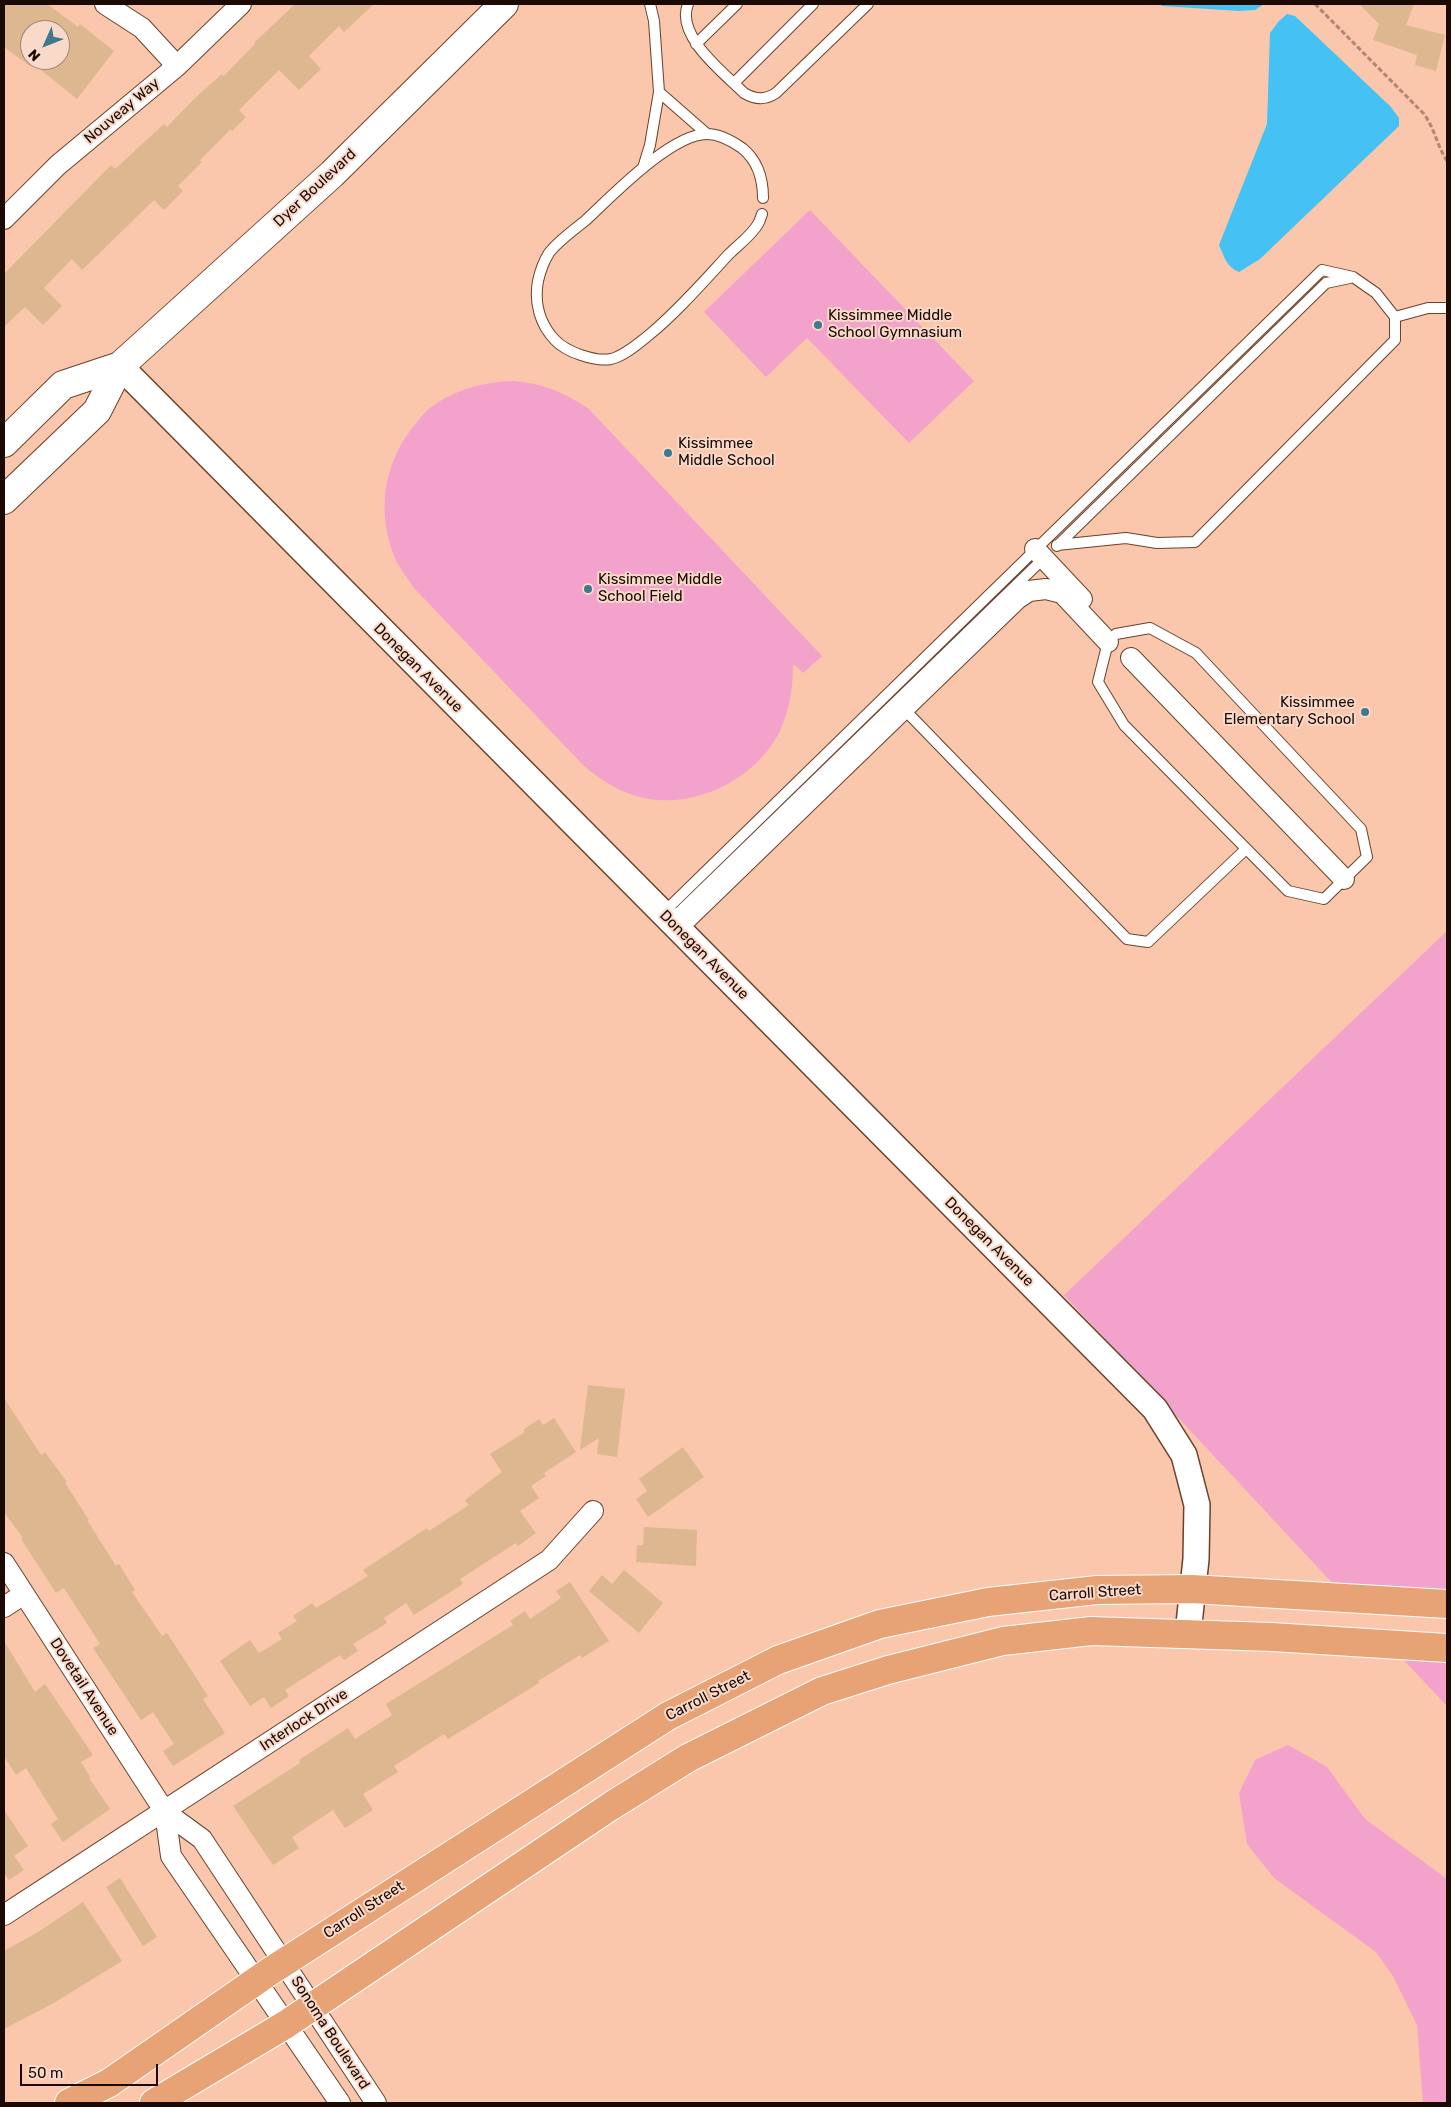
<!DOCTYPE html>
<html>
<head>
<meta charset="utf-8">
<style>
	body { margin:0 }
	#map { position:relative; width:1451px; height:2107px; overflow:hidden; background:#fac6ac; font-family:Rubik,sans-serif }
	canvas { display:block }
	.frame { position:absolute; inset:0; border:5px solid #1b0a03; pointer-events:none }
	.north { position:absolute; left:20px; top:20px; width:50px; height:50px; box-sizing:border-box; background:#f9d9c9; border:1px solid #a0867a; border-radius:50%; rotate:226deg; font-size:14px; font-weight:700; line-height:20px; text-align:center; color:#1b0a03 }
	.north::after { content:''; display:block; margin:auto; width:18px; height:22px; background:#3e7891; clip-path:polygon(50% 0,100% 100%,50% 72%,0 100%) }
	.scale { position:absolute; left:20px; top:2064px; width:138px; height:22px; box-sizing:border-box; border:2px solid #1b0a03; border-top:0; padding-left:6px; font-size:15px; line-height:18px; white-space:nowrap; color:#1b0a03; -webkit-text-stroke:4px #f9d9c9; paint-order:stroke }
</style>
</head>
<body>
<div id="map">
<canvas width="1451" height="2107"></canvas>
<div class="frame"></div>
<div class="north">N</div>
<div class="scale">50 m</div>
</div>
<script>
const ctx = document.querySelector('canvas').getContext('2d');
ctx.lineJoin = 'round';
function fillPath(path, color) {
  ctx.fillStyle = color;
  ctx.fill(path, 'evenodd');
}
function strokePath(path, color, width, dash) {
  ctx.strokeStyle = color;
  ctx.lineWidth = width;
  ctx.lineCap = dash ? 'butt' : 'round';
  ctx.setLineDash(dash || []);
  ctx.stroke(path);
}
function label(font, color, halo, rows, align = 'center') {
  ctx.font = font + ' Rubik,sans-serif';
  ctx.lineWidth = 4;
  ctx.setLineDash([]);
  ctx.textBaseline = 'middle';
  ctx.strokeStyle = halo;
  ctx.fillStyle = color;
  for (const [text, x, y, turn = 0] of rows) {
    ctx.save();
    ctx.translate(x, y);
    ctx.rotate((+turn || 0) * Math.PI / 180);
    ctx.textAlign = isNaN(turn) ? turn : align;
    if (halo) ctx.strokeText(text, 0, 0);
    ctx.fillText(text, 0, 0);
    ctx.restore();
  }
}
fillPath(new Path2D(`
	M810 210 974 381 909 443 807 338 766 377 704 312Z
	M513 381C545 384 560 391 588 408L822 656 803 673 795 665 793 666C793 687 789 713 779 733 755 779 696 809 644 798 621 793 602 781 584 766L414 588C408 578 398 567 394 556 377 511 383 465 413 427 420 418 427 409 437 403 460 388 486 382 513 381Z
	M1447 931V1593L1336 1587 1064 1295Z
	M1399 1655 1447 1658V1706Z
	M1288 1745 1327 1767 1365 1819 1447 1879V2103H1423L1417 2025 1393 1976 1376 1952 1274 1878 1247 1844 1239 1793 1255 1760Z`), '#f3a2cb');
fillPath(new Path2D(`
	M1159 4H1264L1255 10 1239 11 1162 6Z
	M1287 14 1295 16 1391 107 1399 118V126L1260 259 1239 272C1226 266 1225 258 1219 245L1267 124 1270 33 1279 21Z`), '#45c2f3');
fillPath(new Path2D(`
	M4 4H47L78 27 80 24 114 51 77 99 30 61V66L4 47ZM30 30H60V60H30Z
	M295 4H374L344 32 339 26 309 56 321 69 299 90 279 70 239 110 246 117 232 131 231 129 200 160 202 162 178 186 183 191 164 210 154 200 82 270 72 259 44 288 62 306 43 325 25 307 4 327V274L111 165 115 169 164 124 167 127 194 99 222 74 224 76 255 44 254 43Z
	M1359 4H1414L1406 25 1445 35 1436 71 1415 65 1417 55 1373 40 1379 24Z
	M588 1385 625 1389 617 1457 597 1454 599 1438 580 1450Z
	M4 1398 41 1455 45 1452 67 1482 65 1483 89 1520H87L116 1566 119 1564 135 1590 132 1592 162 1636 167 1633 208 1696 203 1699 225 1733 173 1766 163 1751 174 1744 153 1712 141 1720 93 1648 100 1644 64 1588 56 1593 21 1539 23 1538 4 1512Z
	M554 1418 576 1452 544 1473 546 1476 531 1486 539 1498 520 1511 536 1533 518 1546 516 1543 460 1579 463 1584 414 1615 406 1603 384 1618 387 1623 353 1644 358 1651 344 1660 340 1655 285 1690 289 1696 271 1708 264 1697 250 1706 220 1661 250 1640 259 1653 282 1639 278 1633 297 1621 293 1616 312 1603 316 1608 368 1576 363 1570 427 1528 429 1531 469 1505 465 1500 502 1472 490 1454 525 1432 523 1430 539 1419 543 1425Z
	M683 1447 704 1477 648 1517 636 1499 647 1491 639 1479Z
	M644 1527 697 1530 696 1566 636 1562 637 1545H643Z
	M624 1570 663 1603 639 1633 589 1591 602 1575 612 1584Z
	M570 1582 609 1641 582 1658 580 1655 538 1681 539 1683 518 1696 448 1739 444 1734 394 1766 398 1772 363 1794 373 1810 345 1828 333 1810 292 1837 299 1848 273 1865 233 1806 300 1763 299 1760 348 1728 355 1739 392 1715 386 1704 513 1625 510 1621 525 1611 530 1619 561 1598 556 1591Z
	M4 1641 35 1692 45 1684 93 1755 81 1762 90 1777 89 1778 110 1809 63 1842 51 1824 58 1819 26 1768 16 1775 4 1756Z
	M4 1810 28 1846 14 1856 24 1870 9 1880 4 1873Z
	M120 1878 157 1937 143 1946 106 1887Z
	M83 1902 122 1961 52 2004 4 2029V1951L38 1932Z`), '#ddb78f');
const service = new Path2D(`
	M650 4 654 21 659 92
	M688 4C675 36 724 73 744 93 756 100 765 100 776 93L868 4
	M696 44 737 4
	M734 83 813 4
	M643 168 650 145 659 92 707 134
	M762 214C761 217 760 221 758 224 752 235 738 245 729 254 704 281 678 311 649 335 639 343 624 356 611 359 595 362 566 352 555 340 540 324 534 303 538 281 540 272 544 261 549 253 558 241 574 230 586 220 612 196 671 134 707 134 720 134 732 141 742 148 757 160 763 179 763 198
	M1395 317 1428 308H1447
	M1057 546 1326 283 1350 278
	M1150 628 1196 653 1361 829 1367 857 1324 899 1288 891 1124 725 1098 682 1108 642 1116 634Z
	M901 706 1127 939 1148 942 1246 849
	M663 913 1322 270 1353 277 1376 293 1395 317V340L1195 542 1157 543 1126 538 1057 545
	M670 921 1046 556`);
const minor = new Path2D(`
	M105 4 142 28 177 66
	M4 219 58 165 177 66 241 4
	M1035 549 1082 599
	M1131 658 1344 879
	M677 928 1017 599 1029 591 1046 589 1062 593 1108 642
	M4 1563 165 1812 202 1839 376 2103
	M4 1607 24 1594
	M165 1812 171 1856 340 2103
	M4 1915 549 1560 593 1511`);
const tertiary = new Path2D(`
	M120 366 1155 1409 1184 1455 1197 1505 1196 1559 1188 1633`);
const secondary = new Path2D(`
	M4 443 63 385 120 366
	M4 500 97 411 120 366 332 174 504 4`);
const primary = new Path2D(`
	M69 2103 109 2083 269 1972 668 1716 778 1660 880 1624 988 1602 1097 1590 1192 1589 1447 1604
	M154 2103 285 2025 611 1806 688 1758 822 1691 888 1670 1003 1641 1091 1631 1272 1637 1447 1648`);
strokePath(service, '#6c412a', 12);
strokePath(minor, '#6c412a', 22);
strokePath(tertiary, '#6c412a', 28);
strokePath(secondary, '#6c412a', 30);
strokePath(primary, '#fff', 30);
strokePath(new Path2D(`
	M1315 4 1424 114C1435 129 1437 146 1447 161`), '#af8773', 3, [5, 2.5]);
strokePath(service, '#fff', 10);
strokePath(minor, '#fff', 20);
strokePath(tertiary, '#fff', 25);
strokePath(secondary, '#fff', 28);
strokePath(primary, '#e7a375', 28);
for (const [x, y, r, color] of [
	[818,325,5,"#3e7891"],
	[668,453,5,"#3e7891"],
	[588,589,5,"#3e7891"],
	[1365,712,5,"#3e7891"]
]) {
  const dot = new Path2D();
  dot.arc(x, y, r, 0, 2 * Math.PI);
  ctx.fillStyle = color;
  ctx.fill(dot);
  strokePath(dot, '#f9d9c9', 2);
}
label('15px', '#1b0a03', '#f9d9c9', [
	["Nouveay Way",122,111,-40],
	["Dyer Boulevard",315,188,-43],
	["Donegan Avenue",418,668,45],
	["Donegan Avenue",704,955,45],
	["Donegan Avenue",989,1242,45],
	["Carroll Street",1095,1593,-4],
	["Dovetail Avenue",84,1687,57],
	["Carroll Street",708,1696,-27],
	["Interlock Drive",304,1720,-33],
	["Carroll Street",364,1910,-33],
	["Sonoma Boulevard",330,2033,57]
]);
label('15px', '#1b0a03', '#f9d9c9', [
	["Kissimmee Middle",828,316],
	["School Gymnasium",828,333],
	["Kissimmee",678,444],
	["Middle School",678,461],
	["Kissimmee Middle",598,580],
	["School Field",598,597],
	["Kissimmee",1355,703,"right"],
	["Elementary School",1355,720,"right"]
], 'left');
</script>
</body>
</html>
